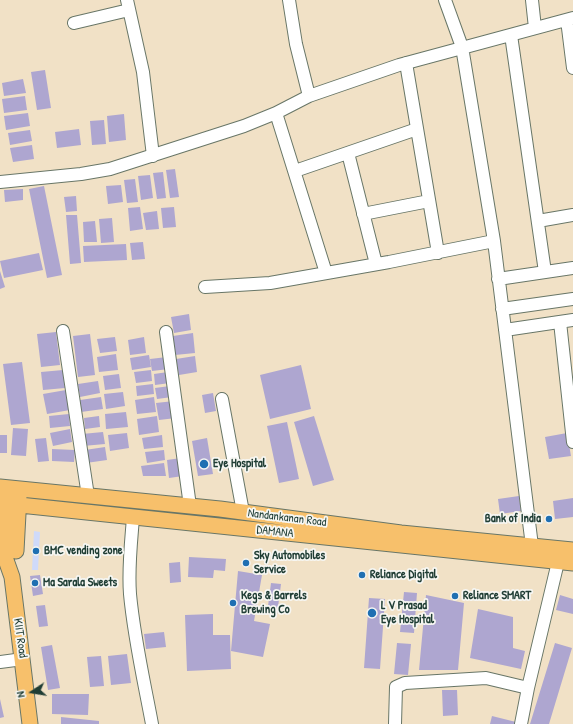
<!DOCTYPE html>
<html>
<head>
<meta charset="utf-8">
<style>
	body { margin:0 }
	#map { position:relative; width:573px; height:724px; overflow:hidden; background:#f1e1c6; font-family:"Patrick Hand",sans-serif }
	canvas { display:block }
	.north { position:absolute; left:12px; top:672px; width:40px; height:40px; -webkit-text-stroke:3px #f6f6f2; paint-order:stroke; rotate:258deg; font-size:11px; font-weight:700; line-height:16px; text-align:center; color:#1f3d34 }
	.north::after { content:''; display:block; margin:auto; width:14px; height:18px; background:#1f3d34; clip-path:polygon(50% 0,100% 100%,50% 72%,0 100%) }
</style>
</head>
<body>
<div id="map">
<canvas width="573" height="724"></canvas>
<div class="north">N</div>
</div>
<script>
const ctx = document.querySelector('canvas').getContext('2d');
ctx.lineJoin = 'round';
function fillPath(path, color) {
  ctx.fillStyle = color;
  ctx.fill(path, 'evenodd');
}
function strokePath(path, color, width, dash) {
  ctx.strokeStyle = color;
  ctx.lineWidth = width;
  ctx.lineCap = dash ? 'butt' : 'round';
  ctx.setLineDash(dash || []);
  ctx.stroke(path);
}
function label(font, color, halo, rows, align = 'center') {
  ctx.font = font + ' "Patrick Hand",sans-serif';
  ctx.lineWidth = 3.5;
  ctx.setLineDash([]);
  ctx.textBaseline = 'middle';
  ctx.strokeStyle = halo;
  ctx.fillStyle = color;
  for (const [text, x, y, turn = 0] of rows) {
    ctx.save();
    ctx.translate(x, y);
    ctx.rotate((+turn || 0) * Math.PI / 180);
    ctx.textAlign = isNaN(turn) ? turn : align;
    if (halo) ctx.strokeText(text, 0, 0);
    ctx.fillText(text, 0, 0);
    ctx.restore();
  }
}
fillPath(new Path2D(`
	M34 531 40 532 38 570H32Z`), '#cfdafa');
fillPath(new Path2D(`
	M45 70 51 108 37 110 31 72Z
	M23 79 26 93 4 96 2 83Z
	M25 96 27 110 4 113 2 99Z
	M28 113 30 126 6 130 4 116Z
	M124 114 126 140 109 142 107 116Z
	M104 120 106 144 92 145 90 121Z
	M79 129 81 145 57 148 55 132Z
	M30 130 32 141 10 145 8 133Z
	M32 145 34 159 13 162 10 148Z
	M175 169 179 197 170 198 166 170Z
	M163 172 166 198 157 199 153 173Z
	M150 175 153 198 141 200 138 176Z
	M135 179 138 202 127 203 124 180Z
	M121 185 123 202 108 204 106 186Z
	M44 186 62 275 47 278 29 189Z
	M23 189V200L5 202 4 190Z
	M76 196 77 211 66 212 64 197Z
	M140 207 143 229 130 231 128 208Z
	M174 207 176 227 163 228 161 208Z
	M157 211 159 229 146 230 143 213Z
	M66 215H77L81 263 70 264Z
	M112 218 114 242 101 243 99 219Z
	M95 221 97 242H84L83 222Z
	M143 242 145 259 132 260 130 243Z
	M126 244 127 260 84 262 83 246Z
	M39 253 43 270 4 278 0 261Z
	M0 271 5 287 0 289Z
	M189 314 191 330 174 333 171 317Z
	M56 332 60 365 41 367 37 334Z
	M193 333 195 353 175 355 173 336Z
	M90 334 95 375 78 377 73 336Z
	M115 337 117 351 100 353 97 339Z
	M144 337 146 353 130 355 128 340Z
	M116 354 118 370 99 372 97 357Z
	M149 355 151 367 132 370 130 358Z
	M195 356 197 372 179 375 176 359Z
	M167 357 169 369 152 371 150 359Z
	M22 362 30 423 11 425 3 364Z
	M301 365 311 409 270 419 260 375Z
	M63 370 65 388 43 390 41 372Z
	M151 370 152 381 136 383 134 372Z
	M168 372 170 383 155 385 154 374Z
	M119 374 121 388 105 390 103 376Z
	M98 381 100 393 80 397 78 384Z
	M153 384 154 394 137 396 136 386Z
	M170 386 172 397 157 399 155 388Z
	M66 390 70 410 47 414 43 394Z
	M123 392 125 406 106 409 104 394Z
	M213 393 216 411 205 413 202 395Z
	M101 397 103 409 81 412 80 400Z
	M154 397 156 412 137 414 135 400Z
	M174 401 176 418 159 420 156 403Z
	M126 412 128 427 106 429 105 414Z
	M69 414 70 426 50 428 49 416Z
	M99 416 100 427 85 429 84 418Z
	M157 416 159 432 139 435 137 419Z
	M314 416 334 480 313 486 294 422Z
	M287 422 299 479 279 483 267 426Z
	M13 428 28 429 26 456 11 455Z
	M70 429 72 442 53 446 50 433Z
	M103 432 105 444 83 446 82 434Z
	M127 433 129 448 110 451 108 435Z
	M567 433 571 456 549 459 545 437Z
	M0 435H7V453H0Z
	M162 435 163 447 144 449 142 438Z
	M46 438 49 461 38 462 35 439Z
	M207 438 213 474 198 476 192 441Z
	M105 447 107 460 86 463 85 450Z
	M52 449 75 450 74 462 52 461Z
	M164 450 165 460 147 463 145 452Z
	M181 458 183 476 169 478 167 460Z
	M164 463 166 476H143L141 466Z
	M519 496 521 511 500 514 498 499Z
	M573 498V517L555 519 553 501Z
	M189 557 226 559 225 571 214 570 213 578 188 577Z
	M180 562 181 582 170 583 169 563Z
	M238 571 262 575 254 621 270 624 263 657 231 651Z
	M40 575 43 594 33 596 30 576Z
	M271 583 281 584 277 615 267 614Z
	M404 592 417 593 414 633 400 632Z
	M426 595 464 603 458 670H419Z
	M560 595 573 599V614L556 610Z
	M369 598 385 599 380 669 364 668Z
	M45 605 48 626 39 627 36 606Z
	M478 609 513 617V648L525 651 521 669 470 658Z
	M213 614V635H230L231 669 187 671 185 615Z
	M164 632 166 647 146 649 144 634Z
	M397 643 411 644 408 675 394 674Z
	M555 643 572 648 549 724H530Z
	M52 645 60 688 48 690 41 647Z
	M127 654 131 683 111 685 108 656Z
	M101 656 104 686 90 687 87 657Z
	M442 690H457L458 715 443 716Z
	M52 694H89L88 715 52 714Z
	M0 699 4 717 0 718Z
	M492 716 516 722 515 724H490Z
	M61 717 99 721V724H61Z`), '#aea6d0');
const minor = new Path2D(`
	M127 0 143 72 153 156
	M289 0 296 44 309 96
	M445 0 462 47 494 241 532 546
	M532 0 535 28
	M567 20 573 68
	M74 23 129 10
	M511 35 545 272
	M406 63 438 253
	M276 113 326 273
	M348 153 376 264
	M295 171 417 129
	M0 182 81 174 110 169 244 126 276 113 309 96 399 65 573 18
	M363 214 429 201
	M538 221 573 215
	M498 279 573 268
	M205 287 270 283 389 262 494 241
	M502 309 573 299
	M560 322 573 442
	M505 330 573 320
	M63 331 88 496
	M166 332 190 506
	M222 399 243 512
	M133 518C131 543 128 569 130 594 134 638 144 681 152 724
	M0 662 23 659
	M395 724 396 687 405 683 486 678 528 688 558 562
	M521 724 528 688`);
const major = new Path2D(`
	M0 487 220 509 401 533 573 550
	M6 495V560L12 577 30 724
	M0 503 573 563
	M16 551 19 495`);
strokePath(minor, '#687667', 14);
strokePath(major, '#687667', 17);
strokePath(minor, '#fff', 12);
strokePath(major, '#f7c06b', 15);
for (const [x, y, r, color] of [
	[204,464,5,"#1f6fb2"],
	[549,519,4,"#1f6fb2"],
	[36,551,4,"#1f6fb2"],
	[246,563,4,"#1f6fb2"],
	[362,575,4,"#1f6fb2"],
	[35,583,4,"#1f6fb2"],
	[455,596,4,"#1f6fb2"],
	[233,603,4,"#1f6fb2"],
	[372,613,5,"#1f6fb2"]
]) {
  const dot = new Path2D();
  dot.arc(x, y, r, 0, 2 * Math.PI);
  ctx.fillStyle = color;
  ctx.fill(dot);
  strokePath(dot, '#f6f6f2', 1.5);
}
label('bold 12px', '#1f3d34', '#f6f6f2', [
	["Eye Hospital",213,464],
	["Bank of India",541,519,"right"],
	["BMC vending zone",44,551],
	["Sky Automobiles",254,556],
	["Service",254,570],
	["Reliance Digital",370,575],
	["Ma Sarala Sweets",43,583],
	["Kegs & Barrels",241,596],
	["Brewing Co",241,610],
	["Reliance SMART",463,596],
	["L V Prasad",381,606],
	["Eye Hospital",381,620]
], 'left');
label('12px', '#1f3d34', '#f6f6f2', [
	["Nandankanan Road",287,518,7],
	["DAMANA",275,532,6],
	["KIIT Road",20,638,82]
]);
</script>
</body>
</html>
